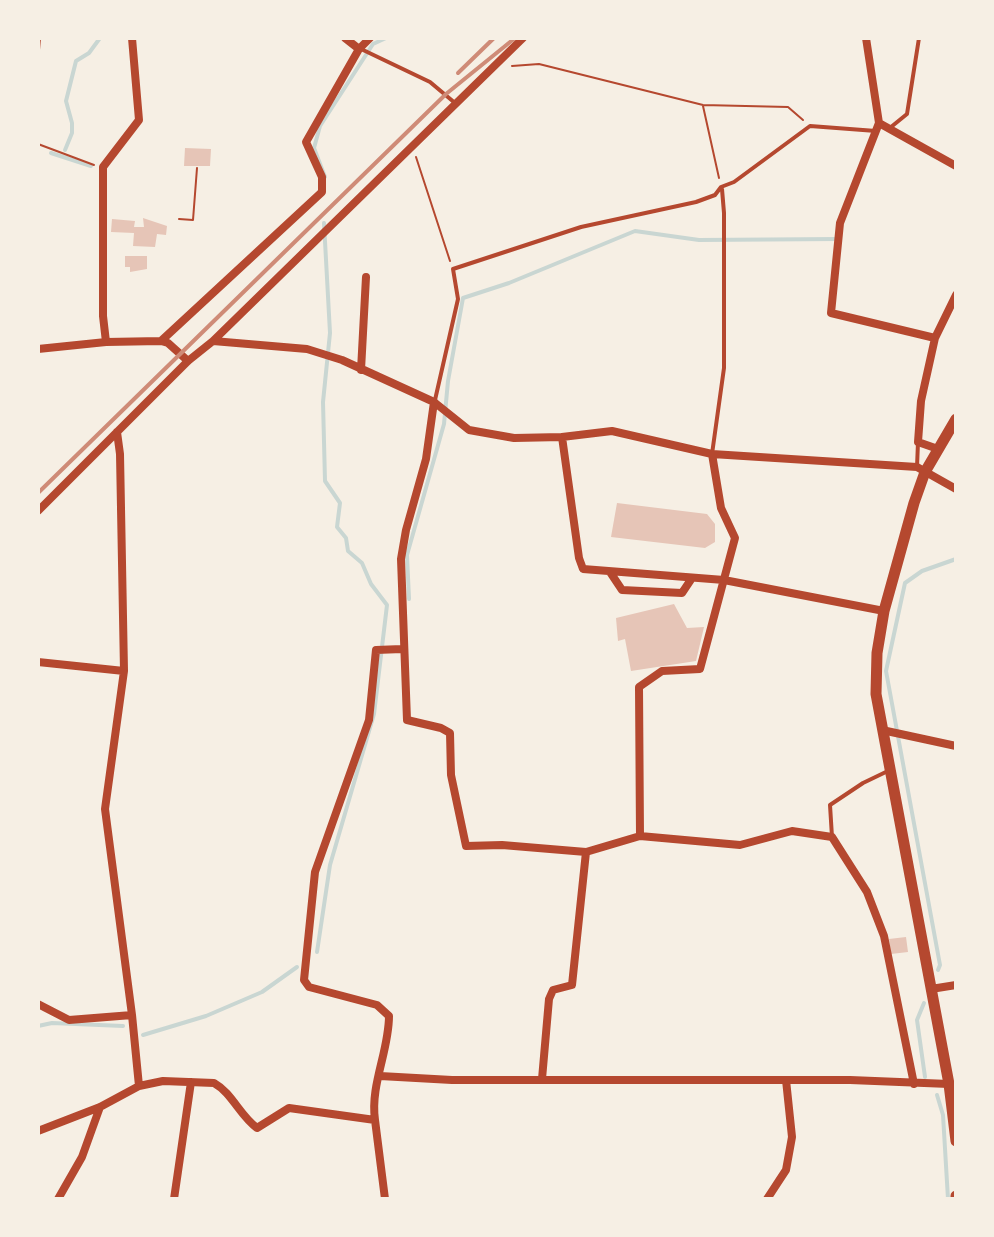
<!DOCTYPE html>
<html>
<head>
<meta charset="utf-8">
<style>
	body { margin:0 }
	#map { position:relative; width:994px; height:1237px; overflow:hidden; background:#f6efe4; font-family:"Varela Round",sans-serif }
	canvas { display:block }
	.frame { position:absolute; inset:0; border:40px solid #f6efe4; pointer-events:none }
</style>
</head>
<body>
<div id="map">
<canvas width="994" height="1237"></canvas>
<div class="frame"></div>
</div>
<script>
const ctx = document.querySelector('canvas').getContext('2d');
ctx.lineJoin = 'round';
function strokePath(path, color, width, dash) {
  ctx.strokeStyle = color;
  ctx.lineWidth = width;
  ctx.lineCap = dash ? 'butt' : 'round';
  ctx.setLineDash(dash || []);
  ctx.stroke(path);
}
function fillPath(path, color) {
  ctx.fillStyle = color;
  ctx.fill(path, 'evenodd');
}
strokePath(new Path2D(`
	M65 150 72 133V123L66 101 76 61 89 53 100 38
	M51 153 91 166
	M325 177 314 148 320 126 373 44 386 38
	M409 599 407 555 444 424 448 381 463 298 509 283 635 231 699 240 838 239
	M317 952 330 865 374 714 387 605 371 584 362 563 348 551 346 538 337 527 340 503 325 481 323 402 330 333 324 223
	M938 970 940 965 886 671 905 583 922 571 956 559
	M924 1003 917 1020 925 1077
	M38 1026 52 1023 123 1026
	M143 1035 206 1016 262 992 297 967
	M937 1095 943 1115 948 1199`), '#c9d6d2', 4);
fillPath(new Path2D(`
	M185 148 211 149 210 166H184Z
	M143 218 167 226 166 235 157 234 155 247 133 246 134 233 111 232 112 219 135 221 134 227H144Z
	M125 256H147V269L130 272V267H125Z
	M617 503 707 514 715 524V542L705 548 611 537Z
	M674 604 687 628 704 627 696 661 631 671 625 639 618 641 616 618Z
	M906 937 908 952 891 954 889 939Z`), '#e6c5b7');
strokePath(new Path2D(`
	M38 62 40 38
	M512 66 539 64 703 105 788 107 803 120
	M703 106 719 178
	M38 144 94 165
	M416 157 450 261
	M179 219 193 220 197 168`), '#b5482f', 2);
strokePath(new Path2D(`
	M361 49 430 82 455 103
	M891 127 907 114 919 38
	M435 400 458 299 453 269 581 227 696 202 715 195 721 187 734 182 810 126 876 131
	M712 454 724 368V213L722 189
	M917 467 918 442
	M832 837 830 805 863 783 890 770`), '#b5482f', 4);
strokePath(new Path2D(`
	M345 38 359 49
	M866 38 879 123 840 223 831 313 935 338
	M879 123 956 166
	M161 341 322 192V177L306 142 359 49 370 38
	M213 341 523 38
	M106 342 103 316V167L139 120 132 38
	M38 349 106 342 161 341 168 343 188 361
	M361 370 366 277
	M434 402 426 459 406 530 401 559 407 720 441 728 450 733 451 775 466 846 502 845 586 852 640 836 740 845 792 831 832 837 867 892 884 936 914 1084
	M117 432 120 454 124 671 105 809 132 1015
	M562 437 579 558 583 569 724 580 884 611
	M938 449 918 442 921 401 935 338 956 295
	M38 511 188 361 213 341 307 349 342 360 434 402 469 430 514 438 562 437 612 431 712 454
	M610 572 622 590 682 593 692 578
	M38 662 124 671
	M882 730 956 746
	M640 836 639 687 662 671 700 669 735 538 721 508 712 454 917 467 956 489
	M931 989 956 985
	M38 1004 69 1020 132 1015 139 1086 163 1081 214 1083C232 1093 240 1116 257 1128L289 1108 375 1120C370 1085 389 1051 389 1016L377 1005 309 987 304 980 315 872 369 720 376 650 402 649
	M380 1076 452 1080H850L949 1084
	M542 1079 549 999 553 990 572 985 586 852
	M375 1120 385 1199
	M38 1131 100 1107 139 1086
	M58 1199 82 1157 100 1107
	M174 1199 191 1082
	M767 1199 786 1170 792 1137 786 1080`), '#b5482f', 8);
strokePath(new Path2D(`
	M956 419 925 472 914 503 884 611 877 653 876 694 949 1084 956 1141
	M956 1199V1196`), '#b5482f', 11);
strokePath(new Path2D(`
	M458 73 494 38
	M38 493 446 94 515 38`), '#cf8b77', 4);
</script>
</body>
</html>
